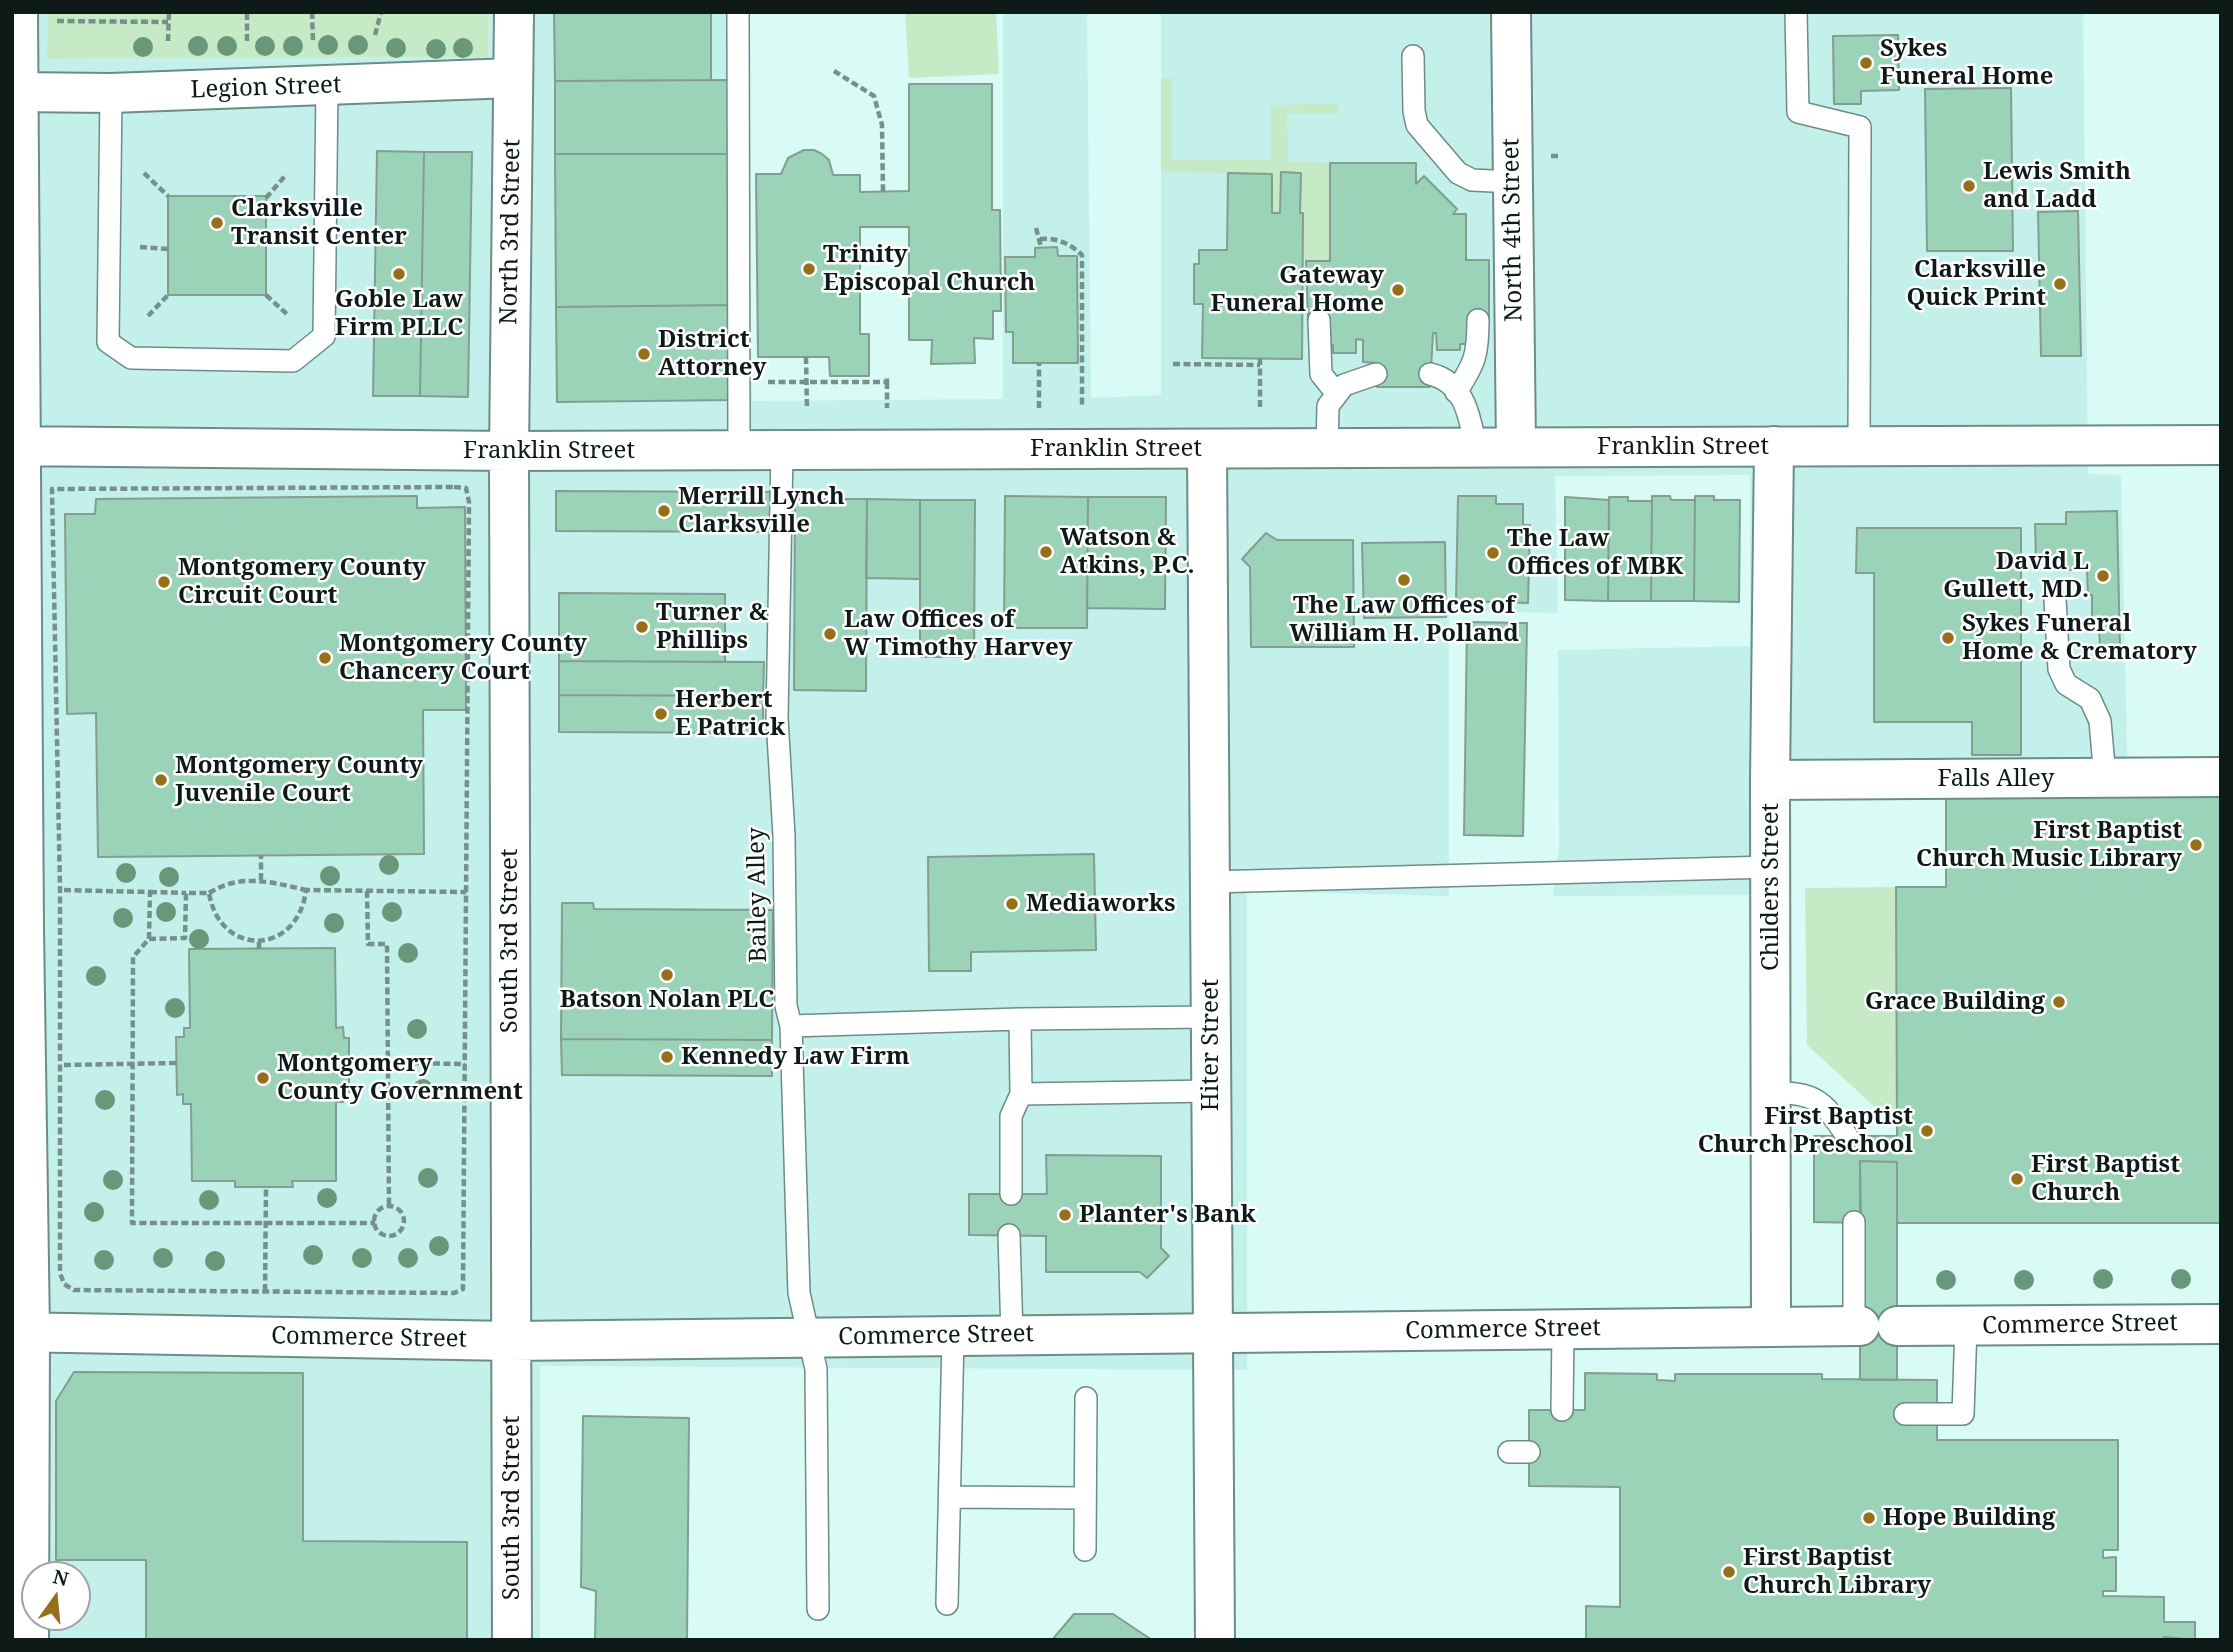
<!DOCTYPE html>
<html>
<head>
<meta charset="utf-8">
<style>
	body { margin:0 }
	#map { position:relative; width:2233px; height:1652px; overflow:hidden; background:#d8fbf6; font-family:"Noto Serif",serif }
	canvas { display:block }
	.frame { position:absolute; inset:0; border:14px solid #0d1a18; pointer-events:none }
	.north { position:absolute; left:21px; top:1561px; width:70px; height:70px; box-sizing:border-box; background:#fff; border:2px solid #9ea3a3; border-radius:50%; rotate:15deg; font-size:19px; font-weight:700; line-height:28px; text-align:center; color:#0d1a18 }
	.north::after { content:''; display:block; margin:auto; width:24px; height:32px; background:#966f19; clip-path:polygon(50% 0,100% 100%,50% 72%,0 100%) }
</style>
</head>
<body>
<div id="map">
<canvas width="2233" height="1652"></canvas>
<div class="frame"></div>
<div class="north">N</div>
</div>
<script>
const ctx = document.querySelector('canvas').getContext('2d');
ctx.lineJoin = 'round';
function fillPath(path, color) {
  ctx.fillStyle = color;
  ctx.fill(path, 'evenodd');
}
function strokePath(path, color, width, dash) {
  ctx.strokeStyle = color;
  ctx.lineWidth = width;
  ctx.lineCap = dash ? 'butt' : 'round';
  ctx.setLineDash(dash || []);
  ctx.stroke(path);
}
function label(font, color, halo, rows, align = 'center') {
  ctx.font = font + ' "Noto Serif",serif';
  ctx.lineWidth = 5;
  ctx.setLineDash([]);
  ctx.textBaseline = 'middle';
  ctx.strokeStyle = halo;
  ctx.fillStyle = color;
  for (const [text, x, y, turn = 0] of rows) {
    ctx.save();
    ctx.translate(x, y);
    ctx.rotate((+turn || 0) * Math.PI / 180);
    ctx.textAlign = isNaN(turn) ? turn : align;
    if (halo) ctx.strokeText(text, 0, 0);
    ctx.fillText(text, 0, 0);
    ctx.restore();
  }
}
fillPath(new Path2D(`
	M12 12H48V59L488 57 489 12H746L752 401 1003 399V12H1087L1091 398 1161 395V12H2083L2088 474 2121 475 2128 794 1786 795 1787 895 1553 896 1559 846 1558 650 1750 646V475L1555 476 1558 613 1449 611V896L1247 891V1370L540 1366V1640H12ZM35 1575H77V1617H35Z`), '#c3f0ea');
fillPath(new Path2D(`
	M48 12H489L488 57 47 59Z
	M905 12H996L999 74 909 78Z
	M1172 78V160H1271V105L1338 104V113L1287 114 1288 162 1330 163V261L1303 260 1300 173H1281L1280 213H1272V174L1161 172V79Z
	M1896 887 1897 1118H1887L1807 1045 1805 888Z`), '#c7eac6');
const building = new Path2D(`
	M554 12H711V80L555 81Z
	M1898 35 1899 90 1861 91V104H1834L1833 36Z
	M730 80 731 154H555V81Z
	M909 84H992V210H1000L1001 311H993V339L974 338 975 363 931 364 932 340H909V227H860V334H869V376H830L829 357H758L756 174H781L788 158 804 150H814L822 154 829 160 833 175H860V192L909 191Z
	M2011 88 2013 251H1927L1925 89Z
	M377 151 424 152 420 396H373Z
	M424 152H472L468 397 420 396Z
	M555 154H731L732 305 556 307Z
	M1330 163H1416V184L1424 176 1457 209 1453 214H1466V260H1489V320H1467V344H1460V350H1437L1436 333H1433L1430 387H1377L1376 363 1363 362V340L1356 339V353H1333V345H1330V320H1308L1306 261H1330Z
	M1281 172 1301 173 1300 213H1303L1302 359 1202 358 1203 304H1194V264H1199V250H1227L1228 173 1272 174V213H1280Z
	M168 196H266V295H168Z
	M2078 211 2081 356H2041L2038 212Z
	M1057 247 1058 256H1077L1078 363H1013V332H1006L1005 257H1035V248Z
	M732 305 733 400 557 402 556 307Z
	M556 491 772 492V532L556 531Z
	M417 496V508L465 507 466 710H423L424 854 98 857 96 713 67 714 65 514H95L96 499Z
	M1005 496 1088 497 1087 628H1004Z
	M1458 496H1496V504H1523V525H1530L1528 603 1456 601Z
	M1652 496H1670L1671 500H1695L1694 601H1651Z
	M1695 496H1714V500H1740L1739 602 1694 601Z
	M1088 497H1166L1165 609 1087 608Z
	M1565 497 1609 500 1608 601 1565 600Z
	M1609 497H1628V501H1652L1651 601H1608Z
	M795 499H867L866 691 794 690Z
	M867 499 920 500V579L866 578Z
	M920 500H975L974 657H920Z
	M2117 511 2120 650 2100 651 2099 624H2092V595H2088L2087 570H2065V560L2036 561 2035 524H2066V512Z
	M1857 528H2021V755H1972V722H1874V573H1856Z
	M1266 533 1277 540H1353L1354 647H1251L1250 567 1242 559Z
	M1445 542 1446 617 1364 618 1362 543Z
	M559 593 725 594V662L559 661Z
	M1467 622 1527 623 1523 836 1464 835Z
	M559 661 764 662 763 696 559 695Z
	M559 695 763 696V733L559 732Z
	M1946 796 2221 797V1223H1897V1162L1860 1161 1861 1223 1814 1222V1136H1897L1896 887H1946Z
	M1094 854 1096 950 971 952V971H929L928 857Z
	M562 903H593L594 909 773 910 772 1040 561 1039Z
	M335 948 336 1028 343 1027 344 1038H349V1092H344L343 1102H336V1181H292L293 1187H235V1181H192L191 1104H183V1094L177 1095 176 1037H184V1028H190L189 949Z
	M561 1039 772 1040V1076L562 1075Z
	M1046 1155 1161 1156V1248L1169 1256 1147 1278 1140 1272H1046V1236L969 1235V1194H1047Z
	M1860 1161 1897 1162V1380H1860Z
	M74 1372 303 1373V1541L467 1542V1640H146V1560H56V1401Z
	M1585 1373 1657 1374V1380L1675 1381V1374H1822V1379L1937 1380V1440H2118V1550H2103V1558L2116 1557V1591H2103V1596L2164 1597V1622H2195V1640L2164 1637V1640H1586V1606L1620 1607V1487L1529 1486V1410H1585Z
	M583 1416 689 1418 687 1640H595L596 1591 581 1587Z
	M1074 1614H1113L1152 1640H1052Z`);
fillPath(building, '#9bd3b9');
strokePath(building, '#829e91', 2);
const lane = new Path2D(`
	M738 12 739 450
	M1796 12 1798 112 1860 127 1859 446
	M1413 56 1414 111 1417 125 1458 173 1472 180 1513 182
	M111 93 108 342 131 358 293 361 324 336 327 86
	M1319 320 1321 374 1337 394
	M1430 374C1465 382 1470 418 1476 448
	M1456 392C1475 363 1478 355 1478 320
	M1327 448 1328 406 1344 385 1376 374
	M782 450 777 718 784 836 786 1006 791 1026 799 1293 816 1369 818 1609
	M2055 600 2059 669 2066 684 2090 699 2100 721 2105 778
	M1210 882 1770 867
	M791 1026 1020 1019 1211 1017
	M1771 1092C1816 1094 1821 1098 1847 1136
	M1021 1094 1212 1091
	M1011 1194V1116L1021 1094 1020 1019
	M1009 1235 1012 1335
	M1854 1327V1222
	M1562 1410 1563 1330
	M1905 1414H1963L1966 1326
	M1509 1452H1529
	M950 1497 1085 1498
	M1085 1550 1086 1398
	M947 1604 953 1336`);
const street = new Path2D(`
	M1511 12 1516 447
	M12 92 111 93 513 78
	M1207 449 1215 1640
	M1770 780 2221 777
	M1771 1327 1770 780 1774 446`);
const secondary = new Path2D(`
	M18 12 24 929 30 1331 29 1640
	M12 446 509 451 2221 445
	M1897 1326 2221 1324
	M12 1332 511 1341 1860 1326
	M512 1640 509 451 514 12`);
strokePath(lane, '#6c8c88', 24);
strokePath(street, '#6c8c88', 42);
strokePath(secondary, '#6c8c88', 42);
strokePath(new Path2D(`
	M312 12 313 41
	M57 21 168 22
	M375 35 381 12
	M168 41 169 12
	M247 41V12
	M834 71 874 96 882 125 883 192
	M1551 156H1561
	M144 173 168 196
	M266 198 285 176
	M1036 228 1041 247
	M1040 239C1056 237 1071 244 1082 255V408
	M140 247 168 249
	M266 295 289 316
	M148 316 168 295
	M806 357 807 409
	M1173 364 1260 365
	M768 382H887V375
	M887 382V408
	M1260 407V358
	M1039 408V363
	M454 487 466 488 469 502 463 1289 454 1293 74 1290 64 1284 60 1273V890L52 489Z
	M261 880V855
	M64 890 150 892 149 939 133 957 132 1223H375
	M367 891 368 944H387L389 1207
	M150 892 186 893
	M209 893C241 873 271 882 306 890
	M149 939 185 938 186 893H209C220 958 298 956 306 890L466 892
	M259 949V941
	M349 1062 465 1064
	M64 1065 176 1063
	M374 1221a15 15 0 1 1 30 0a15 15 0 1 1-30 0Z
	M265 1291 266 1187`), '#77908c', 4.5, [7, 3.5]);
strokePath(lane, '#fff', 21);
strokePath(street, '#fff', 38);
strokePath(secondary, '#fff', 38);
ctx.fillStyle = '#699779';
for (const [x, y] of [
	[328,45],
	[358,45],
	[198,46],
	[227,46],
	[265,46],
	[293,46],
	[143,47],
	[396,48],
	[463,48],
	[436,49],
	[389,865],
	[126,873],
	[330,876],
	[169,877],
	[166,912],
	[392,912],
	[123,918],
	[334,923],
	[199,939],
	[408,953],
	[96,976],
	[175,1008],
	[417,1029],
	[423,1089],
	[105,1100],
	[428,1178],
	[113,1180],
	[327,1198],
	[209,1200],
	[94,1212],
	[439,1246],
	[313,1255],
	[163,1258],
	[362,1258],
	[408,1258],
	[104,1260],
	[215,1261],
	[2103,1279],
	[2181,1279],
	[1946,1280],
	[2024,1280]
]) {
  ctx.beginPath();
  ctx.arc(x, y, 10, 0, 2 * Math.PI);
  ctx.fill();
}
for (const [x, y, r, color] of [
	[1866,63,7,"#966f19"],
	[1969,186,7,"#966f19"],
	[217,223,7,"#966f19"],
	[809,269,7,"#966f19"],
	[399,274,7,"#966f19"],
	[2060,284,7,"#966f19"],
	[1398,290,7,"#966f19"],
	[644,354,7,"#966f19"],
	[664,511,7,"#966f19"],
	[1046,552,7,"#966f19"],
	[1493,553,7,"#966f19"],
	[2103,576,7,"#966f19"],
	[1404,580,7,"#966f19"],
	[164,582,7,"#966f19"],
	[642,627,7,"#966f19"],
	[830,634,7,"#966f19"],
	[1948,638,7,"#966f19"],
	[325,658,7,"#966f19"],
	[661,714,7,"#966f19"],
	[161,780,7,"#966f19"],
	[2196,845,7,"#966f19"],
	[1012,904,7,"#966f19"],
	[667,975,7,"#966f19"],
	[2059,1002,7,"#966f19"],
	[667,1057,7,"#966f19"],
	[263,1078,7,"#966f19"],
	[1927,1131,7,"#966f19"],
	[2017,1179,7,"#966f19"],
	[1065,1215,7,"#966f19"],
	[1869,1518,7,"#966f19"],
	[1729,1572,7,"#966f19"]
]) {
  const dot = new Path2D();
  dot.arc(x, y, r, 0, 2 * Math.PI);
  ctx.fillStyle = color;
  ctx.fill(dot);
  strokePath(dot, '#fff', 2.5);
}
label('bold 24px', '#0d1a18', '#fff', [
	["Sykes",1880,49],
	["Funeral Home",1880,77],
	["Lewis Smith",1983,172],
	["and Ladd",1983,200],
	["Clarksville",231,209],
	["Transit Center",231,237],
	["Trinity",823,255],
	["Episcopal Church",823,283],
	["Clarksville",2046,270,"right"],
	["Quick Print",2046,298,"right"],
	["Gateway",1384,276,"right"],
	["Funeral Home",1384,304,"right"],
	["Goble Law",399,300,"center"],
	["Firm PLLC",399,328,"center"],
	["District",658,340],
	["Attorney",658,368],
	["Merrill Lynch",678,497],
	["Clarksville",678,525],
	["Watson &",1060,538],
	["Atkins, P.C.",1060,566],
	["The Law",1507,539],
	["Offices of MBK",1507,567],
	["David L",2089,562,"right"],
	["Gullett, MD.",2089,590,"right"],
	["Montgomery County",178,568],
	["Circuit Court",178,596],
	["The Law Offices of",1404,606,"center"],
	["William H. Polland",1404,634,"center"],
	["Turner &",656,613],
	["Phillips",656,641],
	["Law Offices of",844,620],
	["W Timothy Harvey",844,648],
	["Sykes Funeral",1962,624],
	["Home & Crematory",1962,652],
	["Montgomery County",339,644],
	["Chancery Court",339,672],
	["Herbert",675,700],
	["E Patrick",675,728],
	["Montgomery County",175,766],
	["Juvenile Court",175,794],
	["First Baptist",2182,831,"right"],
	["Church Music Library",2182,859,"right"],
	["Mediaworks",1026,904],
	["Batson Nolan PLC",667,1000,"center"],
	["Grace Building",2045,1002,"right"],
	["Kennedy Law Firm",681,1057],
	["Montgomery",277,1064],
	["County Government",277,1092],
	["First Baptist",1913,1117,"right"],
	["Church Preschool",1913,1145,"right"],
	["First Baptist",2031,1165],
	["Church",2031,1193],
	["Planter's Bank",1079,1215],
	["Hope Building",1883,1518],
	["First Baptist",1743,1558],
	["Church Library",1743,1586]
], 'left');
label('24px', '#0d1a18', '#fff', [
	["Legion Street",266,88,-2],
	["North 4th Street",1513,230,-91],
	["North 3rd Street",511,232,-89],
	["Franklin Street",1683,447],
	["Franklin Street",1116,449],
	["Franklin Street",549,451],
	["Falls Alley",1996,779],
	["Childers Street",1771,887,-90],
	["Bailey Alley",758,895,-91],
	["South 3rd Street",510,941,-90],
	["Hiter Street",1211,1045,-90],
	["Commerce Street",2080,1325,-1],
	["Commerce Street",1503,1330,-1],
	["Commerce Street",936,1336,-1],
	["Commerce Street",369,1338,1],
	["South 3rd Street",512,1508,-90]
]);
</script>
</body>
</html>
